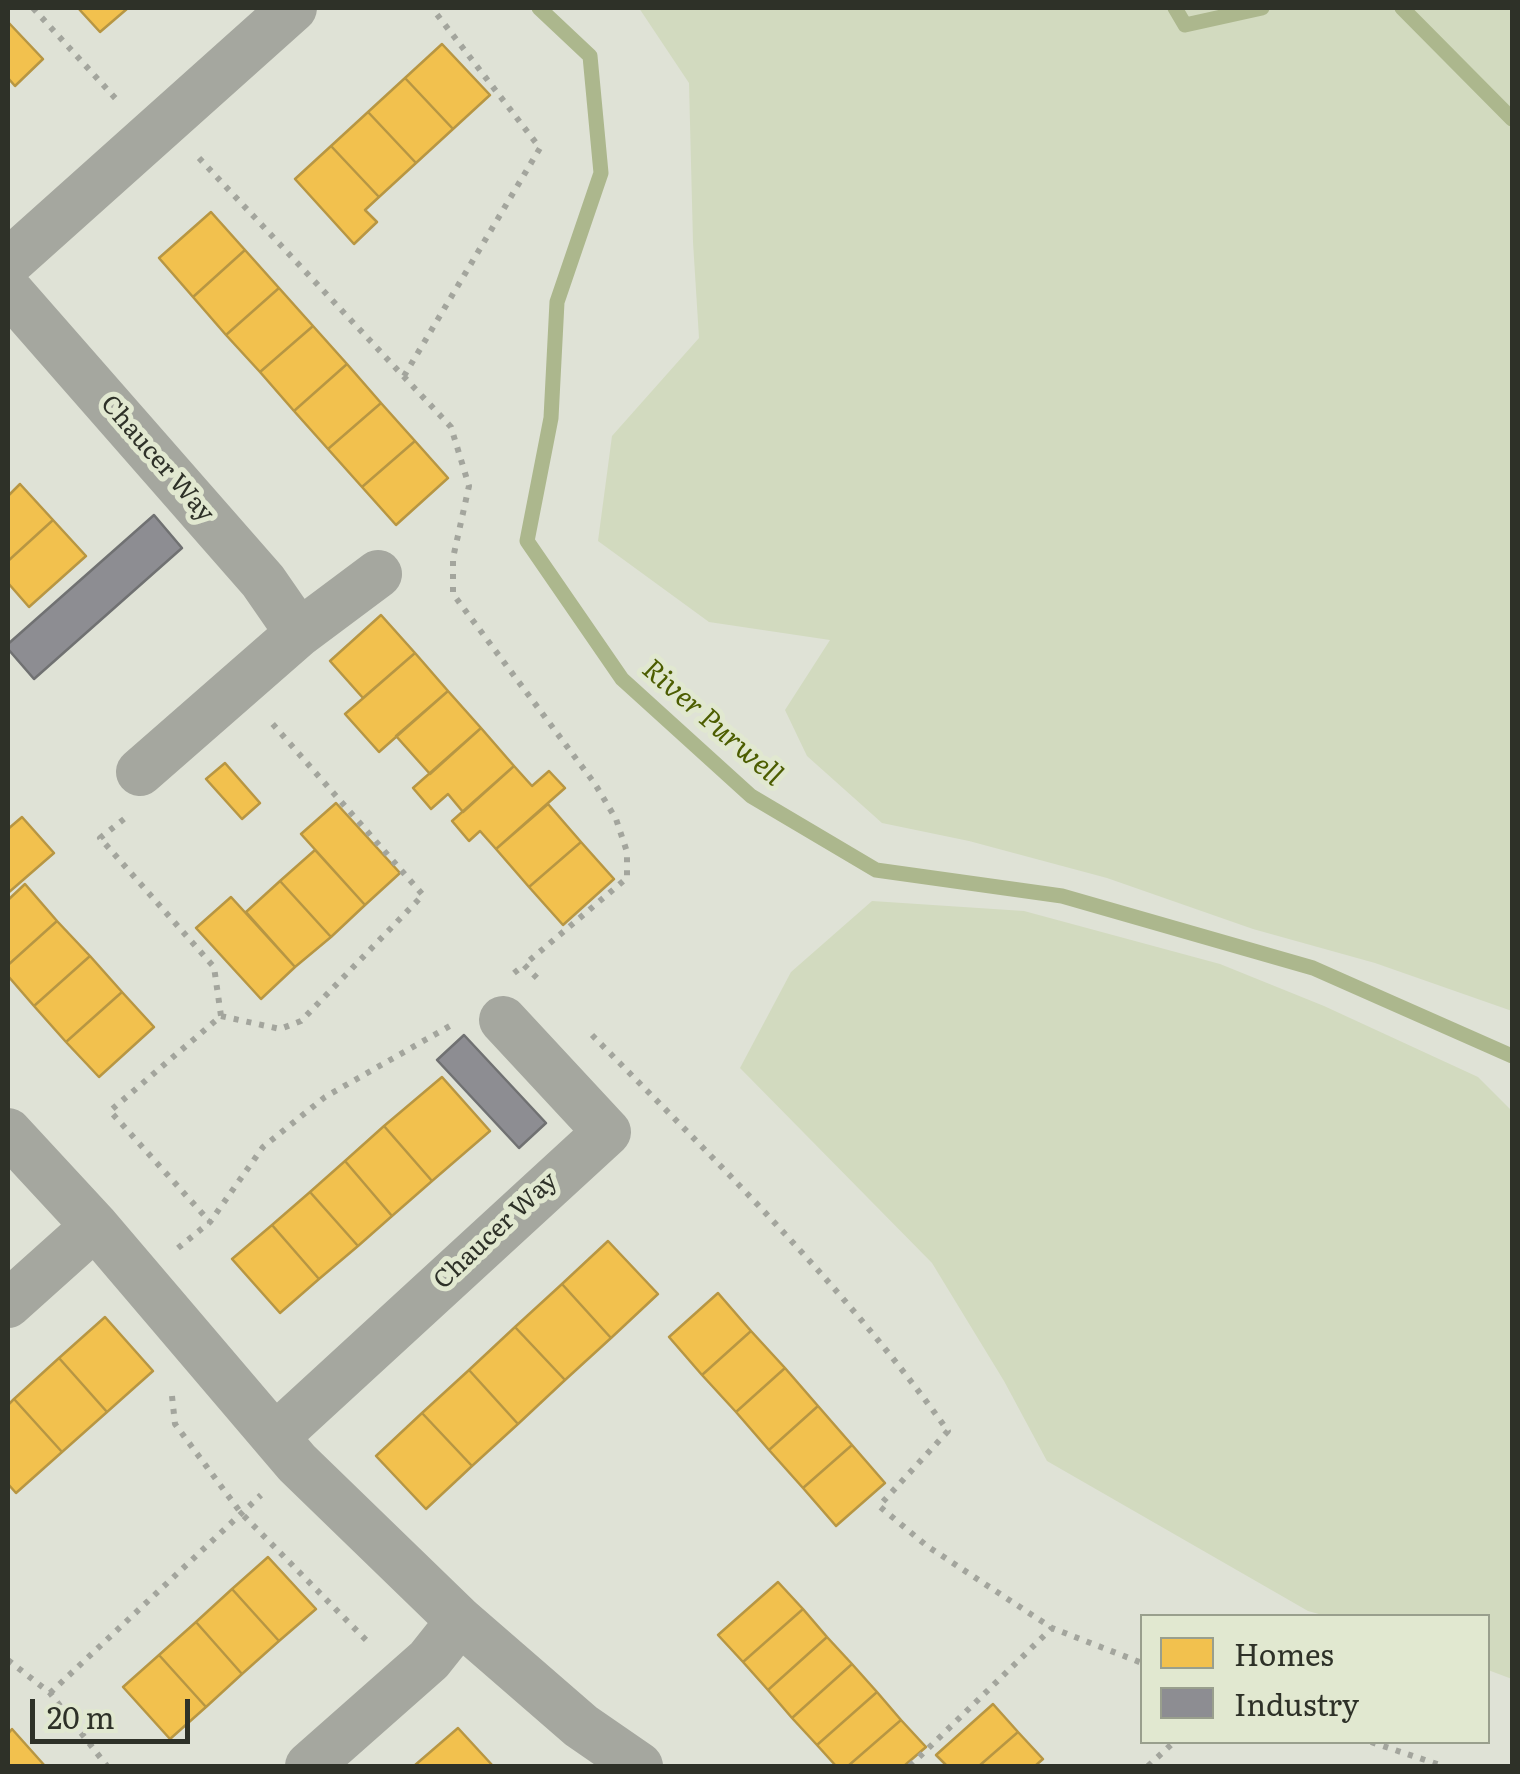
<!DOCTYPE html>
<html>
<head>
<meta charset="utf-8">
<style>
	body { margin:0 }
	#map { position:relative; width:1520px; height:1774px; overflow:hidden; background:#dfe2d6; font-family:Literata,serif }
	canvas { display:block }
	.frame { position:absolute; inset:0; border:10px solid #2e3128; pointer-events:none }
	.legend { position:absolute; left:1140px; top:1614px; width:350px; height:130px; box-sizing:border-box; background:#e1e8d0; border:2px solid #999f8d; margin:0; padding:12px 18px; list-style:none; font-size:30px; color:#2e3128 }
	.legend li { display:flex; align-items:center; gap:20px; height:50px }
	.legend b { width:50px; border:2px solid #999f8d }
	.scale { position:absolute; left:30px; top:1699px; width:160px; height:45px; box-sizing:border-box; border:5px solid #2e3128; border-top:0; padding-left:12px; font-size:30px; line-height:35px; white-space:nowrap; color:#2e3128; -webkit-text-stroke:8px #e1e8d0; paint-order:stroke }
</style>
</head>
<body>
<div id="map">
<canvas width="1520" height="1774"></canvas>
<div class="frame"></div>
<ul class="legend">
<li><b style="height:28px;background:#f2c14e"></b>Homes</li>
<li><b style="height:28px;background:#8d8d92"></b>Industry</li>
</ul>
<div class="scale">20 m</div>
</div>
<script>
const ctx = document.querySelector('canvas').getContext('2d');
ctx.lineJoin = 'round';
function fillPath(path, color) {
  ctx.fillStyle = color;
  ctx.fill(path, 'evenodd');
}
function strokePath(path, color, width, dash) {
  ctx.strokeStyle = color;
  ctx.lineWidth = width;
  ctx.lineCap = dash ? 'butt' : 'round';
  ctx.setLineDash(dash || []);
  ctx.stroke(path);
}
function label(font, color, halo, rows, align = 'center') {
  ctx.font = font + ' Literata,serif';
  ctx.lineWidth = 10;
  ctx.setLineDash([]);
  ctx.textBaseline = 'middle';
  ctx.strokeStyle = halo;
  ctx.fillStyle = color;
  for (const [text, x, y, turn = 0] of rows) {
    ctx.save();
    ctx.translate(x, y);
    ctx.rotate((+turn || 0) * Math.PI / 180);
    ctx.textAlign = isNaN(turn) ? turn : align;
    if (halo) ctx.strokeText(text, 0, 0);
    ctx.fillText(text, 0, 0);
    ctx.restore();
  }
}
fillPath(new Path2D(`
	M639 8H1512V1011L1375 963 1253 929 1107 878 969 841 882 823 807 756 785 710 830 640 709 622 598 541 612 436 699 338 693 242 689 83Z
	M872 901 1024 911 1220 964 1324 1006 1478 1077 1512 1111V1679L1488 1670V1616H1326L1308 1611 1047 1461 1004 1381 932 1263 740 1068 791 972Z`), '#d2dabf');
const homes = new Path2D(`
	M78 8H128L100 32Z
	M8 22 43 59 15 86 8 78Z
	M442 44 490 95 453 129 405 78Z
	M405 78 453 129 416 163 368 112Z
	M368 112 416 163 379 197 331 146Z
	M331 146 379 197 365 210 377 222 354 244 295 179Z
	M211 212 245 250 193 297 159 258Z
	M245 250 279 288 226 335 193 297Z
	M279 288 313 326 260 372 226 335Z
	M313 326 347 364 294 411 260 372Z
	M347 364 381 403 328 449 294 411Z
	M381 403 415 441 362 487 328 449Z
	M415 441 448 478 396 525 362 487Z
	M20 484 53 520 8 561V496Z
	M53 520 86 556 29 607 8 583V561Z
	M381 615 415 653 363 698 330 661Z
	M415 653 448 691 379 752 345 714Z
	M448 691 481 728 430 774 396 736Z
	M481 728 514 766 463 812 448 794 431 809 413 788Z
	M225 763 260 803 242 819 206 779Z
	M514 766 532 786 549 771 565 788 496 849 480 831 469 841 452 821Z
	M336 803 400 873 365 905 301 834Z
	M548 804 581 842 529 887 496 849Z
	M22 817 54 853 8 893V829Z
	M581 842 614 879 563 925 529 887Z
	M315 850 365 905 331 937 280 881Z
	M280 881 331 937 295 967 246 912Z
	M25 884 57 921 8 965V900Z
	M231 897 295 967 261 999 196 928Z
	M57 921 90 956 34 1006 8 976V965Z
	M90 956 122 992 66 1042 34 1006Z
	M122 992 154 1027 99 1077 66 1042Z
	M442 1077 490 1131 432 1181 384 1126Z
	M384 1126 432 1181 392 1216 345 1161Z
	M345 1161 392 1216 358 1246 310 1192Z
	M310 1192 358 1246 319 1279 272 1225Z
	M272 1225 319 1279 280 1313 232 1259Z
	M608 1241 658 1294 611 1338 562 1284Z
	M562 1284 611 1338 565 1380 515 1327Z
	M718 1293 751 1331 702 1375 669 1337Z
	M105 1317 153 1371 107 1412 59 1358Z
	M515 1327 565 1380 518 1424 469 1370Z
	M751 1331 785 1368 736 1412 702 1375Z
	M59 1358 107 1412 62 1452 14 1399Z
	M785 1368 818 1406 769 1450 736 1412Z
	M469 1370 518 1424 472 1466 422 1413Z
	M14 1399 62 1452 16 1493 8 1484V1405Z
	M818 1406 852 1445 803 1488 769 1450Z
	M422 1413 472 1466 426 1509 376 1456Z
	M852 1445 885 1483 836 1526 803 1488Z
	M268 1557 316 1609 279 1641 232 1589Z
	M778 1582 803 1609 743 1662 718 1635Z
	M232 1589 279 1641 242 1674 196 1622Z
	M803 1609 827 1637 768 1690 743 1662Z
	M196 1622 242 1674 206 1707 159 1655Z
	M827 1637 852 1664 792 1718 768 1690Z
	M159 1655 206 1707 170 1739 123 1687Z
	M852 1664 877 1692 817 1745 792 1718Z
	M877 1692 901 1720 848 1766H836L817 1745Z
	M993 1704 1018 1732 979 1766H947L936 1755Z
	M901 1720 926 1747 904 1766H848Z
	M458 1728 493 1766H414Z
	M12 1729 45 1766H8V1734Z
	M1018 1732 1043 1759 1035 1766H979Z`);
fillPath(homes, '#f2c14e');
strokePath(homes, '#b79643', 2.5);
const industry = new Path2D(`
	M154 515 182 548 34 679 8 649V644Z
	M464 1035 546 1123 519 1148 437 1060Z`);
fillPath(industry, '#8d8d92');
strokePath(industry, '#707172', 2.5);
strokePath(new Path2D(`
	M539 8 590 56 601 173 557 302 551 418 527 541 622 679 751 796 876 870 1062 896 1313 968 1512 1056
	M1175 8 1185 25 1262 8
	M1402 8 1512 119`), '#acb78d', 15);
strokePath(new Path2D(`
	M33 8 116 99
	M199 158 451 427 469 486 453 558V594L595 784 616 819 627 852V878L524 965
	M404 376 540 148 432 8
	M124 819 100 838 214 967 221 1016 110 1111 210 1222
	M514 973 524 965 538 979
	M221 1016 280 1029 301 1021 423 895 271 722
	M592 1035C716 1161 845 1287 948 1431L879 1506 927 1546 1052 1628 1142 1663
	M178 1248 210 1222 263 1147 325 1097 455 1023
	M172 1396 175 1424 241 1513 370 1644
	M8 1660 50 1693 107 1766
	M50 1693 261 1495
	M1371 1742 1443 1766
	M910 1766 1052 1628
	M1148 1766 1174 1742`), '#a3a59d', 6, [5, 8]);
strokePath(new Path2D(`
	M8 263 293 8
	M8 290 263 581 299 633 140 772
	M299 633 378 574
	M8 1132 95 1226 297 1463 460 1621 581 1726 639 1766
	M8 1304 95 1226
	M276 1436 607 1132 503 1020
	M309 1766 429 1660 460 1621`), '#a5a79f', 48);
label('25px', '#2e3128', '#e1e8d0', [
	["Chaucer Way",157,459,49],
	["Chaucer Way",496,1231,-43]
]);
label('italic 28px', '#4c5d00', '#e1e8d0', [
	["River Purwell",712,723,41]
]);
</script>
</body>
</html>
